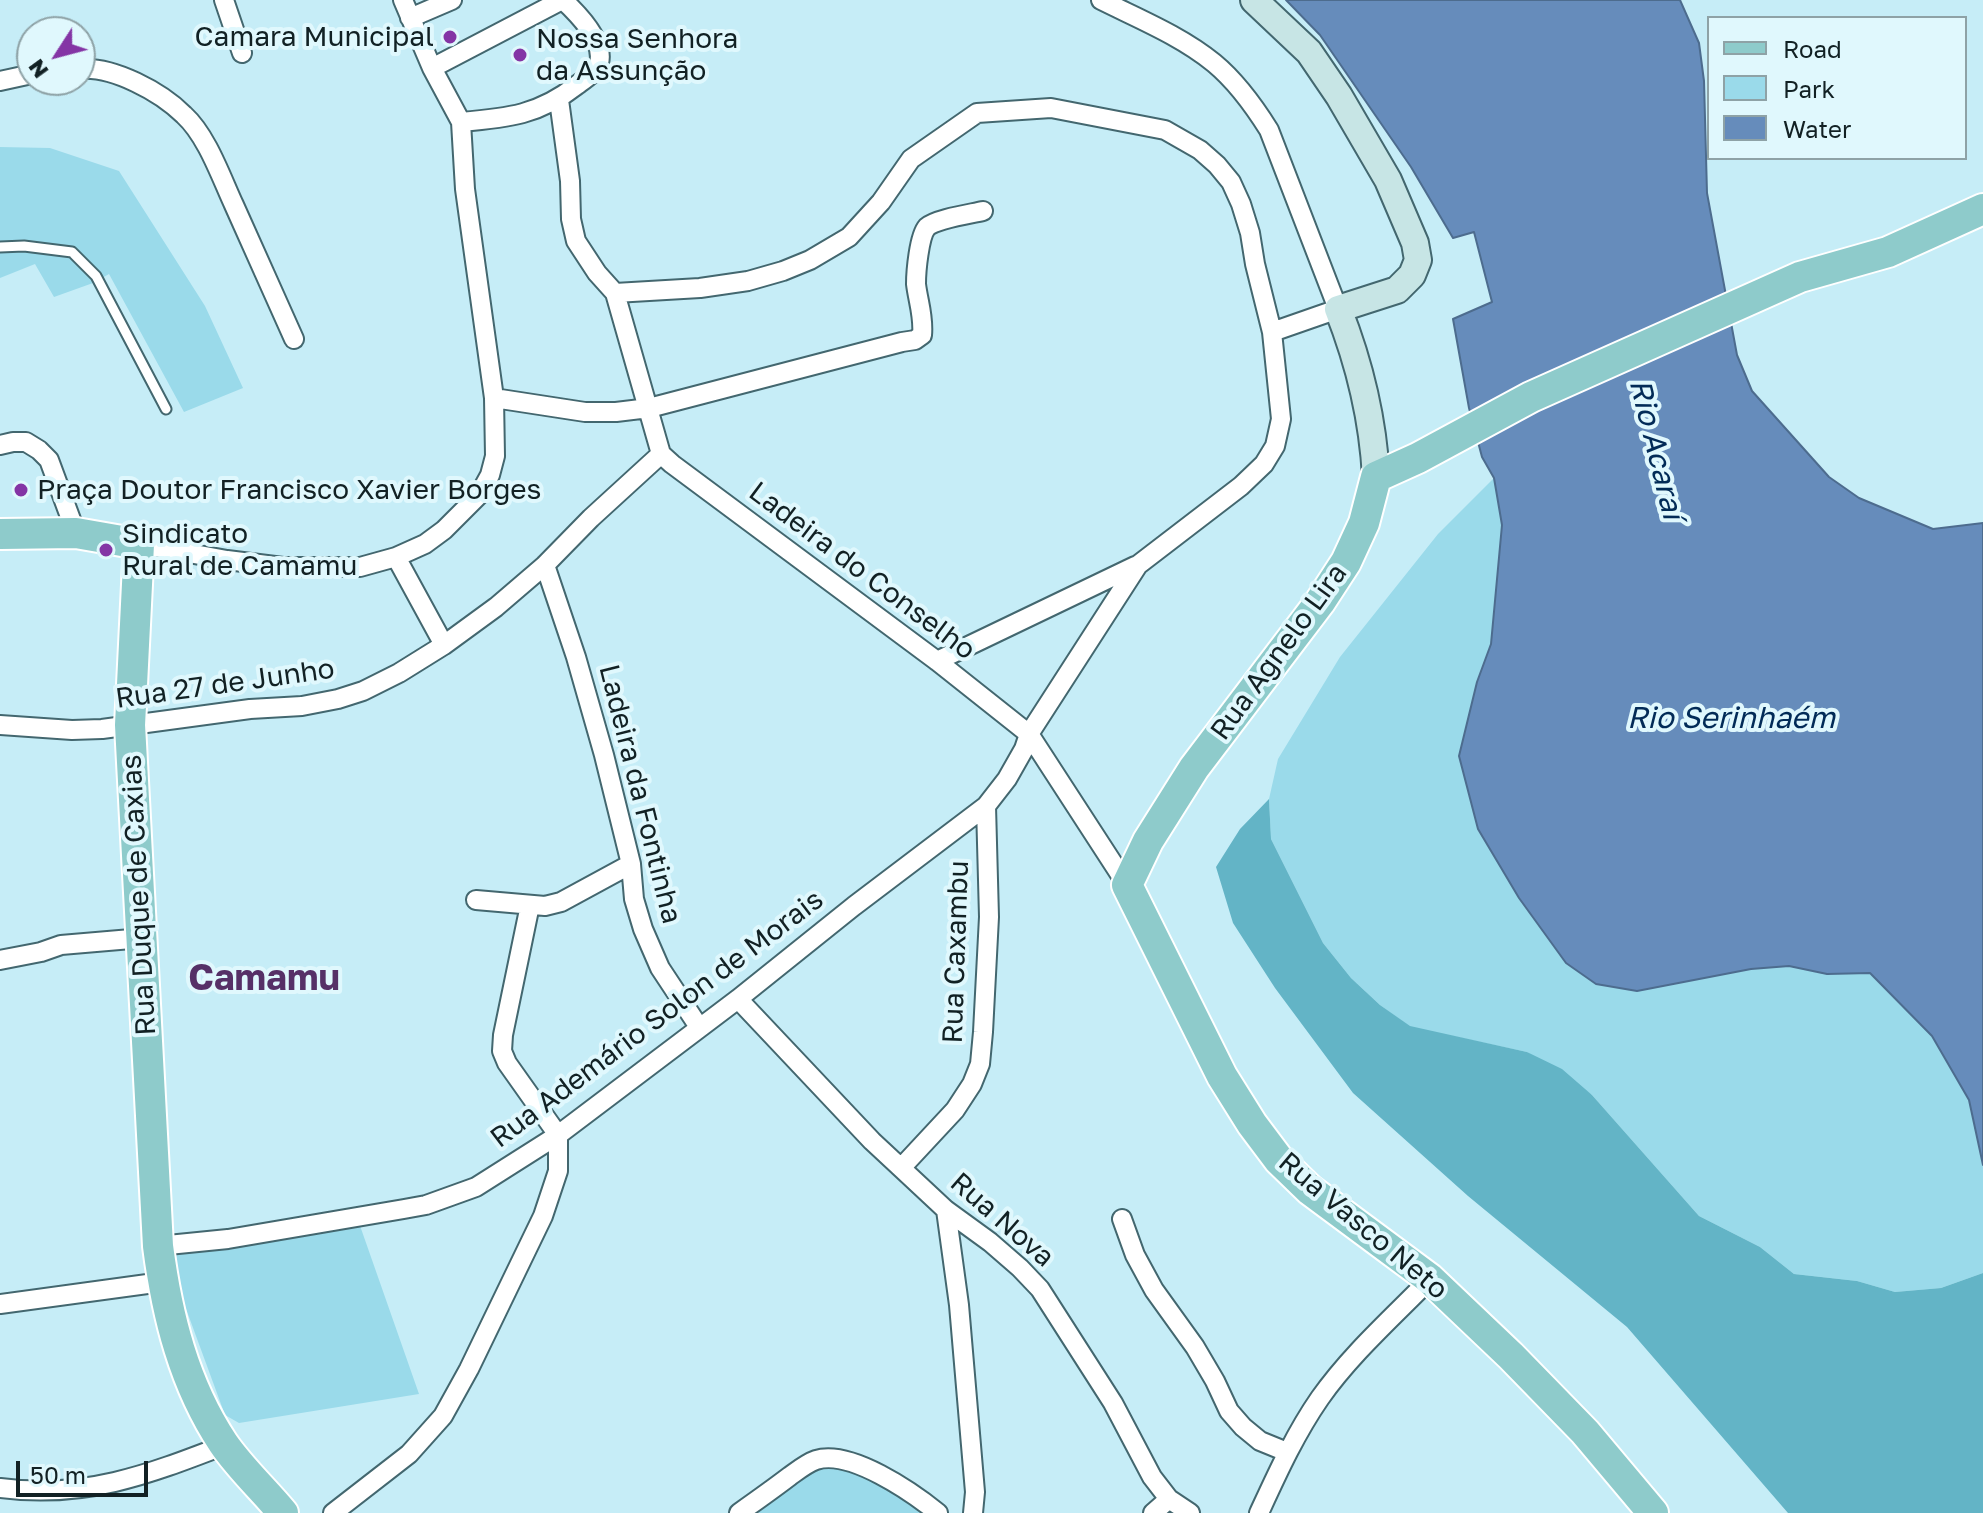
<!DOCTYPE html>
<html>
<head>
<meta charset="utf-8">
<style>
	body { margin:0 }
	#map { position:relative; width:1983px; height:1513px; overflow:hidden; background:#c6edf7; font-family:"Golos Text",sans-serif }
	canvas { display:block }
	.legend { position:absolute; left:1707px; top:16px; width:260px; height:144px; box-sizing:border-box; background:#e0f8fd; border:2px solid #8ea2a6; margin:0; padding:10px 14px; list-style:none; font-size:24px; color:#122124 }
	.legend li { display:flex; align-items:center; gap:16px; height:40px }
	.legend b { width:40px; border:2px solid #8ea2a6 }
	.north { position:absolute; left:16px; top:16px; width:80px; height:80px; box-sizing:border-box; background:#e0f8fd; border:2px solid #8ea2a6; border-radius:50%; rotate:234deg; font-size:22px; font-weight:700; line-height:32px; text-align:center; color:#122124 }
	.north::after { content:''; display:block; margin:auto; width:28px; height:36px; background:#8435a5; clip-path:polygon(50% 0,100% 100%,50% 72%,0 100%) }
	.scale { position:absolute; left:16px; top:1461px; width:132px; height:36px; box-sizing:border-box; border:4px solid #122124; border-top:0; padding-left:10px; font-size:24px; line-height:28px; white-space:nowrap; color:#122124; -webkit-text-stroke:6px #e0f8fd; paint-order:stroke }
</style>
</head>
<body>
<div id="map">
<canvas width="1983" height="1513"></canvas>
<ul class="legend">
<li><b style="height:10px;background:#8ecbcb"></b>Road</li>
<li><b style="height:22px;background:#9adaea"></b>Park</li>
<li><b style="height:22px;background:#668cbb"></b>Water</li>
</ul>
<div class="north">N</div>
<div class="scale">50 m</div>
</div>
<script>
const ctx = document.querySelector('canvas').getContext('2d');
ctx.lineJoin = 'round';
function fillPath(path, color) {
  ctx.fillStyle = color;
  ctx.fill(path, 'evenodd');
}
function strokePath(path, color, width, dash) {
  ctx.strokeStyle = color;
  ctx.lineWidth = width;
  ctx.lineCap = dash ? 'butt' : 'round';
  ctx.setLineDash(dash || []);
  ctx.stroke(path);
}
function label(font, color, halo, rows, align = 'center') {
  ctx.font = font + ' "Golos Text",sans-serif';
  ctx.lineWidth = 8;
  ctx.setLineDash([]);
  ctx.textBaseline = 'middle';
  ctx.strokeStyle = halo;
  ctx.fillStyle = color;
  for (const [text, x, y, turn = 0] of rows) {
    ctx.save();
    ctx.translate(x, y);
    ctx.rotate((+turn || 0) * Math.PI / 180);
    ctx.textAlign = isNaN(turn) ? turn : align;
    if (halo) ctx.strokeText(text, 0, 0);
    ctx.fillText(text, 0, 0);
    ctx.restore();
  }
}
fillPath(new Path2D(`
	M0 147 50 148 119 171 205 306 243 388 184 412 109 274 93 283 54 297 35 264 0 278Z
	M1494 478 1502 525 1491 644 1477 682 1751 969 1789 966 1827 974 1870 973 1932 1036 1969 1100 1983 1165V1273L1941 1288 1895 1292 1857 1281 1794 1274 1760 1247 1699 1216 1592 1095 1527 1052 1410 1027 1380 1005 1351 978 1323 943 1271 839 1269 799 1278 759 1340 657 1438 534Z
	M358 1220 419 1394 239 1423 225 1415 167 1257 170 1249Z
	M819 1467 857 1471 935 1513H759V1511Z`), '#9adaea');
fillPath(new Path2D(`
	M1269 799 1271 839 1323 943 1351 978 1380 1005 1410 1026 1527 1052 1562 1069 1592 1095 1699 1216 1760 1247 1794 1274 1857 1281 1895 1292 1941 1288 1983 1273V1513H1788L1627 1327 1468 1196 1353 1093 1275 988 1233 923 1216 867 1240 829Z`), '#63b4c6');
const water = new Path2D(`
	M1286 0H1680L1699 43 1704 81 1707 193 1737 355 1752 391 1829 477 1859 498 1933 529 1983 523V1165L1969 1100 1932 1036 1870 973 1827 974 1789 966 1751 969 1637 991 1596 984 1566 963 1519 898 1478 829 1459 756 1477 682 1491 644 1502 525 1494 478 1482 457 1469 408 1453 319 1492 302 1474 232 1453 238 1411 167 1320 35Z`);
fillPath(water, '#668cbb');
strokePath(water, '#4d6c8e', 2);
const lane = new Path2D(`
	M0 247 24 246 72 252 96 276 166 409`);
const street = new Path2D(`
	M224 0 242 53
	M1101 0C1139 19 1181 36 1214 63 1237 82 1254 106 1269 130L1338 309 1272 332
	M410 18 452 0
	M432 68 562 0
	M80 69C113 66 161 92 184 115 207 136 221 177 234 205 254 250 274 294 294 339
	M0 81 32 74
	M559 100 570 181 571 219 576 241 597 273 615 293 661 454 672 464 937 661 1029 734 1127 885
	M461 122C508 118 539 115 577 85 585 79 596 72 599 63 605 41 577 13 563 0
	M494 398 585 412H616L649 408 902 342 915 340 922 335C924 317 918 301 916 284 916 272 919 236 927 227 936 219 970 214 983 211
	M0 445 13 442H26L39 450 49 460 76 533
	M139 544 227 560 283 567H360L396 557 425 544 444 530 479 495 490 475 495 456 494 398 465 189 461 122 432 68 403 0
	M396 557 444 645
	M545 565 576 657 604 755 631 864 634 899 643 929 660 968 699 1027
	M937 661 1135 566
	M0 725 72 730 102 729 250 709 302 706 338 699 363 691 399 673 444 645 496 607 545 565 591 518 661 454
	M476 900 545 906 561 902 631 864
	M0 960 41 952 61 945 143 938
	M738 999 872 1141 901 1168 946 1210 990 1242 1020 1268 1040 1289 1113 1403 1152 1477 1169 1499 1190 1513
	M901 1168 955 1110 972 1084 980 1064 983 1032 989 917 986 806
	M946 1210 959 1305 975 1492 973 1513
	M1122 1219 1135 1255 1154 1290 1195 1347 1215 1381 1229 1411 1243 1427 1260 1441 1287 1452
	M158 1246 228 1239 404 1209 426 1205 476 1187 558 1135 738 999 854 906 986 806 1007 779 1024 749 1029 734 1138 565 1241 486 1264 464 1275 446 1281 419 1272 332 1255 264 1250 233 1241 204 1231 182 1217 165 1200 150 1165 130 1051 108 977 113 911 159 881 202 849 237 810 260 783 271 748 281 700 288 615 293
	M0 1304 162 1282
	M0 1488C85 1499 147 1475 225 1445
	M333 1513 409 1454 443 1416 469 1369 543 1216 558 1171V1135L507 1063 502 1051 503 1035 530 905
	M739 1513C756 1501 773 1489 790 1476 797 1471 807 1463 816 1460 850 1449 912 1492 938 1513
	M1153 1513 1169 1499
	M1259 1513C1277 1474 1295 1434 1320 1398 1351 1354 1393 1317 1430 1279`);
const secondary = new Path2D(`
	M1254 0 1309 52 1339 96 1388 180 1415 243 1418 260 1412 275 1397 290 1338 309C1359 362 1373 421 1376 477`);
const primary = new Path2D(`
	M0 534 76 533 139 544 130 725 158 1246C167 1316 184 1384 223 1443 240 1468 264 1490 283 1513
	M1653 1513 1585 1432 1510 1355 1430 1279 1310 1190 1279 1160 1252 1124 1222 1076 1127 885 1148 841 1194 768 1320 602 1346 562 1364 523 1376 477 1418 458 1531 397 1800 277 1888 252 1983 209`);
strokePath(lane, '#43676f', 13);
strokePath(street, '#43676f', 22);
strokePath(secondary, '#43676f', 30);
strokePath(primary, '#fff', 34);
strokePath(lane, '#fff', 9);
strokePath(street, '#fff', 18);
strokePath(secondary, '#c7e5e5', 26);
strokePath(primary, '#8ecbcb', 30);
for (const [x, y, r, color] of [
	[450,37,8,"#8435a5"],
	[520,55,8,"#8435a5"],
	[21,490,8,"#8435a5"],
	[106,550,8,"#8435a5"]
]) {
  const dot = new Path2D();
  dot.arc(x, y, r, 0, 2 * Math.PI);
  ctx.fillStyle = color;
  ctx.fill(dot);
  strokePath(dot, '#e0f8fd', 3);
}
label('28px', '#122124', '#e0f8fd', [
	["Camara Municipal",434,37,"right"],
	["Nossa Senhora",536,39],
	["da Assunção",536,71],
	["Praça Doutor Francisco Xavier Borges",37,490],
	["Sindicato",122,534],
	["Rural de Camamu",122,566]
], 'left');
label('28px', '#122124', '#e0f8fd', [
	["Ladeira do Conselho",862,571,37],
	["Rua Agnelo Lira",1279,652,-54],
	["Rua 27 de Junho",225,684,-8],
	["Ladeira da Fontinha",640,794,76],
	["Rua Duque de Caxias",139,895,-93],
	["Rua Caxambu",956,952,-88],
	["Rua Ademário Solon de Morais",657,1019,-37],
	["Rua Nova",1002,1220,41],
	["Rua Vasco Neto",1363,1226,40]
]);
label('italic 30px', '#022b57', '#e0f8fd', [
	["Rio Acaraí",1656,449,76],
	["Rio Serinhaém",1731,718]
]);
label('bold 36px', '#563067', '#e0f8fd', [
	["Camamu",264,979]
]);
</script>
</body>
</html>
